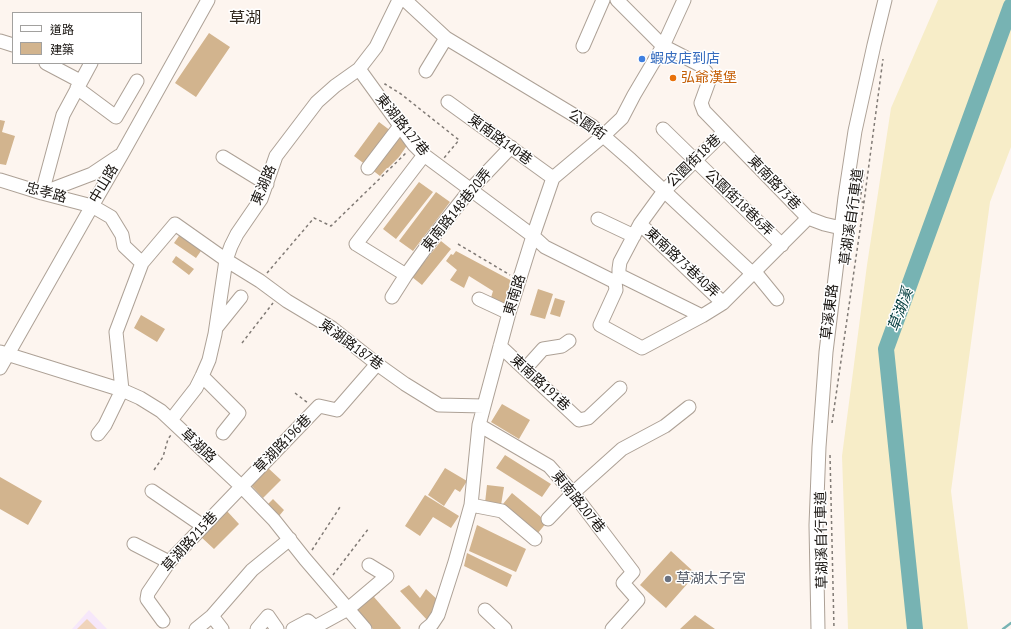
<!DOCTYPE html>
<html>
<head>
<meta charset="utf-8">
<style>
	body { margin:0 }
	#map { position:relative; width:1011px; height:629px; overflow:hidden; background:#fdf5ef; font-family:"PT Sans Narrow","Noto Sans TC",sans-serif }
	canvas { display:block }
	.legend { position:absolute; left:12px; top:12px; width:130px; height:52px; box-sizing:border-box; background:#fff; border:1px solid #a2a19f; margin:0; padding:5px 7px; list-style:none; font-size:12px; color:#17130f }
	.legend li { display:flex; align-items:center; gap:8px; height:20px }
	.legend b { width:20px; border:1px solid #a2a19f }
</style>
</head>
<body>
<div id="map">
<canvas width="1011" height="629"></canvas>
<ul class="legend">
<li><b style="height:5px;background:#fff"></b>道路</li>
<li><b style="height:11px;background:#d2b48e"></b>建築</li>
</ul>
</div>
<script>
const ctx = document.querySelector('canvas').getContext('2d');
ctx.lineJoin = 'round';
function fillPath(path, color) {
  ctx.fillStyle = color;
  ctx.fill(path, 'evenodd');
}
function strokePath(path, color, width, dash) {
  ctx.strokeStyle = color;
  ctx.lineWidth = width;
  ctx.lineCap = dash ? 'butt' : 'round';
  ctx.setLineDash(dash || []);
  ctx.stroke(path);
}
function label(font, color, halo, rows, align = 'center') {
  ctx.font = font + ' "PT Sans Narrow","Noto Sans TC",sans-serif';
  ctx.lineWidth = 3;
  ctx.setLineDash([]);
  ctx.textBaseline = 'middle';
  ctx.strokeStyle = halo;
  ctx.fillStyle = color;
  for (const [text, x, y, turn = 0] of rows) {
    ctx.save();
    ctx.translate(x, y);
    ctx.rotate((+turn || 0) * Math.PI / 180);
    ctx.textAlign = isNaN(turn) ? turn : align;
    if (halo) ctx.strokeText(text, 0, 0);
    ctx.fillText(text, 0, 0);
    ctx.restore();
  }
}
fillPath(new Path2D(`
	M89 610 107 629H72Z`), '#f6e7fa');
fillPath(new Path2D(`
	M87 619 97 629H77Z`), '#f0d4bb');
fillPath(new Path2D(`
	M938 0H1011V147L990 202 951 491 968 629H848L842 456 867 265 891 108Z`), '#f7edc8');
strokePath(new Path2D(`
	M1003 629 1011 623`), '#77b3b3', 2.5);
strokePath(new Path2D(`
	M915 629 886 349 1011 6`), '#77b3b3', 16);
fillPath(new Path2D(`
	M209 33 230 47 196 97 175 83Z
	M0 120 5 121 2 132 15 136 6 165 0 164Z
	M379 122 391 131 366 165 354 156Z
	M396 135 408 144 399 157 388 168H387L380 176 371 169Z
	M419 182 433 192 396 239 383 229Z
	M436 192 450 202 413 251 399 241Z
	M181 233 203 248 196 258 174 243Z
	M441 241 451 249 422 285 412 277Z
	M456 251 514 282 505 309 490 301 493 291 469 276 464 288 450 280 457 270 446 261 451 254 453 255Z
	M176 256 194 269 189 275 172 262Z
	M538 289 553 294 545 319 530 315Z
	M555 298 565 301 560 317 550 314Z
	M141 315 165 329 157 342 134 328Z
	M502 404 530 420 519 439 491 422Z
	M505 455 551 484 542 497 496 468Z
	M267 467 281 480 263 498 250 484Z
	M445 468 467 481 460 492 455 489 444 506 428 495Z
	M0 477 42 501 28 525 0 509Z
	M487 485 504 487 501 505 485 503Z
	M512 493 547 522 538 533 503 504Z
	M425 495 459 516 451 528 433 517 420 536 405 526Z
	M273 499 284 510 279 516 267 505Z
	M226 510 239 524 214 549 200 536Z
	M477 525 526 549 516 572 469 551Z
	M671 551 696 574 666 608 640 585Z
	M467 553 512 575 507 587 464 566Z
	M409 585 420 598 426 589 439 601 428 621 400 591Z
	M376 588 380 592 374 597 401 628 400 629H373L354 608Z
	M695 615 715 629H680Z`), '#d2b48e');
const minor = new Path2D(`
	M405 0 446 38 592 126 631 160 753 274
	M0 41 13 45
	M583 46 603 0
	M46 63 80 81
	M359 69 414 145 424 155 533 236 545 247 615 282 619 275 702 316
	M426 71 446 38
	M77 88 116 117 137 81
	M448 102 553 178
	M663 129 782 245
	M424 155 356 244 406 275 440 228 470 190 511 147
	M223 157 267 184
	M368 168 400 126
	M0 180 42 193 92 206 111 217 122 235 124 246 142 263 116 332 122 390 105 425 98 434
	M42 193 63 115 91 63
	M42 193 92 174 119 156
	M808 218 824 224 841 228
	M598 219 634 236
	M640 224 723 303
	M142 263 175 224 226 260 260 281 287 301 332 328 377 364 405 384 439 405 484 406
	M755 272 777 299
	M619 275V269L620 262 640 224 664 191 724 132
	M615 282 616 290 600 325 642 348 702 316 723 303 808 218 704 111 701 103 709 81 706 72 700 65 663 46 617 0
	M392 297 406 275
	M479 299 509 313
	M216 328 241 297
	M500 346 579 420 588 418 620 388
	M0 352 122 390 140 398 161 411 242 487 274 520 305 559 365 629
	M0 368 92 206 122 154 208 0
	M525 369 543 349 562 346 569 341
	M202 376 239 413 223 433
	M171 420 196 388 202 376 209 360 215 334 226 260 231 246 237 234 261 199 276 156 317 102 335 86 359 69 376 47 399 0
	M479 425 549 466 573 493 633 572 623 583 638 600 612 629
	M152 491 203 526
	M471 505 502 511 535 539
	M548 519 573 493 622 449 665 426 689 407
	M134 544 169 562
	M485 610 505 629
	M212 616 222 629
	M163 621 147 599 148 593 169 562 319 406 337 410 377 364
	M196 629 212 616 252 570 290 539
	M257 629 268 616 277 629
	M293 629 308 621 315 627 348 609 387 576 369 565
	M426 629 432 624 438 615 455 562 471 505 479 425 484 406 509 313 533 236 553 178 603 136 622 118 634 95 663 46 684 0
	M818 629 816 525 819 447 826 352 845 197 855 131 874 45 885 0`);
strokePath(minor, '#ada196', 15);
strokePath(new Path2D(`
	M385 85V84L401 94 459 140 444 158
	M860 171 864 172 860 202H864
	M458 244 510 275
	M267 273 314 218 331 226 406 153
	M242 343 273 303
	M295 393 308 403
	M832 423 864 202 883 59
	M830 455 834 629
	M154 470 163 457 168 439 171 435
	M312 550 340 507
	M333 575 369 528`), '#807a75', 1.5, [3, 3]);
strokePath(minor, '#fff', 13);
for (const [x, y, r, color] of [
	[642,59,4,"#3f7fe0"],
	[673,78,4,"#e8710a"],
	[668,579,4,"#6b7280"]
]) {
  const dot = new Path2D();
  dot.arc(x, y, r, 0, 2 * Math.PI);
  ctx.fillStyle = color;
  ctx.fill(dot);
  strokePath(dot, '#fff', 1.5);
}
label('14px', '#366cbe', '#fff', [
	["蝦皮店到店",650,59]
], 'left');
label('14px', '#c56008', '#fff', [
	["弘爺漢堡",681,78]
], 'left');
label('14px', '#17130f', '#fff', [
	["東湖路127巷",402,125,51],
	["公園街",587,125,35],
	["東南路140巷",500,140,36],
	["公園街18巷",694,161,-44],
	["東南路73巷",774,183,46],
	["中山路",104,184,-59],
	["東湖路",264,185,-67],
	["忠孝路",46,193,15],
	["公園街18巷6弄",739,203,44],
	["東南路148巷20弄",457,210,-51],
	["草湖溪自行車道",852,217,-82],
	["東南路73巷40弄",682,263,43],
	["東南路",515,295,-73],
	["草溪東路",830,312,-83],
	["東湖路187巷",351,345,36],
	["東南路191巷",540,383,43],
	["草湖路196巷",283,444,-46],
	["草湖路",198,446,43],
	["東南路207巷",578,502,51],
	["草湖溪自行車道",822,540,-91],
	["草湖路215巷",190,542,-48]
]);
label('14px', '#5b616d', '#fff', [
	["草湖太子宮",676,579]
], 'left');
label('italic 15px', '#003b3c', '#fff', [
	["草湖溪",901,310,-70]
]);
label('16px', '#30271e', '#fff', [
	["草湖",245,18]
]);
</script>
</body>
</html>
